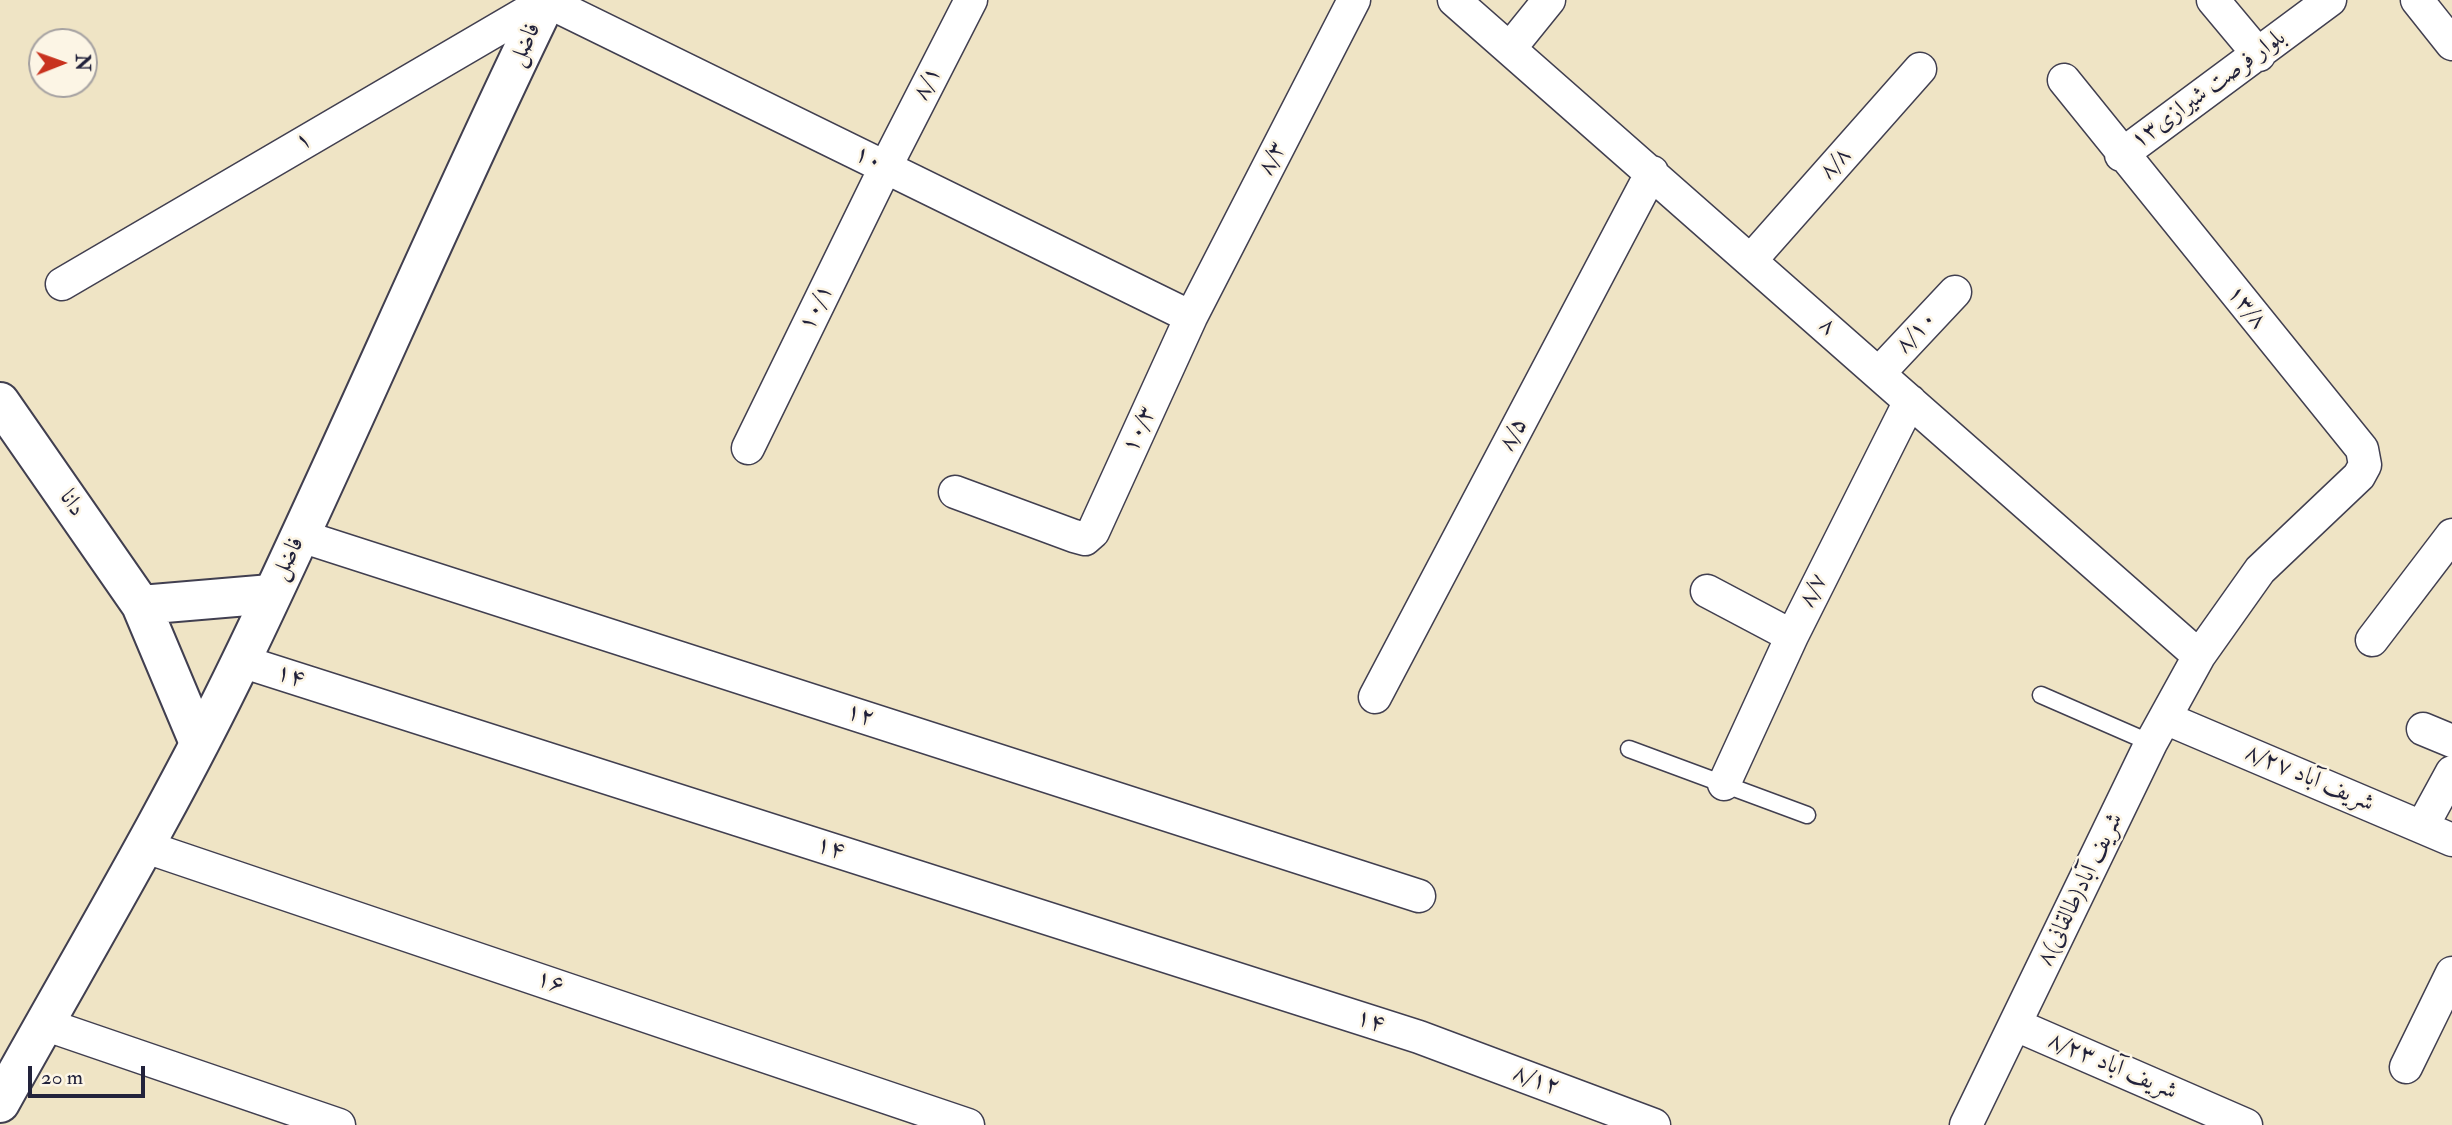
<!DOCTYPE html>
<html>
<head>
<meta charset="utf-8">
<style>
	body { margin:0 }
	#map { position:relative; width:2452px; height:1125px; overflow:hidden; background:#efe4c5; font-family:"IM FELL Double Pica",serif }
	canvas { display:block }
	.north { position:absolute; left:28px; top:28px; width:70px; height:70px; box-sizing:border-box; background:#fcf5e5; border:2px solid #a5a1a1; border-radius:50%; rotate:89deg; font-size:19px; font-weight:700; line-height:28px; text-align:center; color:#22223b }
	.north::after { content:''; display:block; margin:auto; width:24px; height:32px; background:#c8321e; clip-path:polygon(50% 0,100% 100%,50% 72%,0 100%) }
	.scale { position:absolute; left:28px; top:1066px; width:117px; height:32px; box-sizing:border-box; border:4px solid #22223b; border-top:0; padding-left:9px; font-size:21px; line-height:24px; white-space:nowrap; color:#22223b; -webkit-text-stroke:5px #fcf5e5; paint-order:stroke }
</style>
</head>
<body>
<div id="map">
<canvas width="2452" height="1125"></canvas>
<div class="north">N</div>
<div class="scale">20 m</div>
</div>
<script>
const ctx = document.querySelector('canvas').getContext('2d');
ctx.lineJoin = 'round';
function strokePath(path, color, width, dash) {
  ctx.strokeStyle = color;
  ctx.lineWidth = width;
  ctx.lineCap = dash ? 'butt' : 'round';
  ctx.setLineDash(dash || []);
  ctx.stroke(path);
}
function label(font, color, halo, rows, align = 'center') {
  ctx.font = font + ' "IM FELL Double Pica",Amiri,serif';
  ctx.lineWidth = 5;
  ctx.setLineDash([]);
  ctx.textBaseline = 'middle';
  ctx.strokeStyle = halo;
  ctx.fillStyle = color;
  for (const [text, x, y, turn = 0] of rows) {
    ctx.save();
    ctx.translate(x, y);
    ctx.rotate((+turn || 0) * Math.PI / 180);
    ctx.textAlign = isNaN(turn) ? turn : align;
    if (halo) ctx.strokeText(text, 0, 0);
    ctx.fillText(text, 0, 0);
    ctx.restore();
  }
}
const service = new Path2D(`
	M2041 695 2151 743
	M1629 749 1807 815`);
const minor = new Path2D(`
	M1454 0 2199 656
	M2213 0 2259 55
	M2417 0 2452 44
	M1511 47 1549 0
	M2121 155 2330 0
	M1751 260 1920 69
	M62 284 546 1 1191 317
	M1879 373 1955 292
	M748 448 885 168 971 0
	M955 492 1074 536 1085 539 1093 532 1191 317 1354 0
	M301 536 1419 896
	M1707 591 1792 636
	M2372 640 2452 535
	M241 661 1419 1037 1654 1125
	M1375 697 1652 172
	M2165 718 2452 840
	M2423 729 2452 741
	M1724 784 1792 636 1910 401
	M2422 827 2452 772
	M146 847 968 1125
	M44 1024 339 1125
	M2016 1025 2246 1125
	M2406 1067 2452 973
	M1966 1125 2151 743 2199 656 2260 570 2359 476 2365 465 2362 449 2064 80`);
const tertiary = new Path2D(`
	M0 402 141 605 199 743
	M141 605 271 594`);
const secondary = new Path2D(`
	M0 1103C81 957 167 814 240 663 346 444 440 219 547 0`);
strokePath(service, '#413f50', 19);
strokePath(minor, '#413f50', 35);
strokePath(tertiary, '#413f50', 42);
strokePath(secondary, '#413f50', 42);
strokePath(service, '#fff', 16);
strokePath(minor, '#fff', 32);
strokePath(tertiary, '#fff', 38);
strokePath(secondary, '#fff', 38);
label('24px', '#22223b', '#fcf5e5', [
	["فاضل",526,45,-65],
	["۸/۱",928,84,-63],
	["بلوار فرصت شیرازی۱۳",2209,90,-36],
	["۱",304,142,-30],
	["۱۰",868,159,26],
	["۸/۳",1273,159,-63],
	["۸/۸",1836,164,-48],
	["۱۰/۱",817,308,-64],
	["۱۳/۸",2246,308,51],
	["۸",1827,327,41],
	["۸/۱۰",1917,333,-47],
	["۱۰/۳",1140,430,-65],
	["۸/۵",1514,435,-62],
	["دانا",71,504,55],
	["فاضل",289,559,-63],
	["۸/۷",1814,591,-63],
	["۱۴",290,677,18],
	["۱۲",860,716,18],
	["شریف آباد ۸/۲۷",2309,779,23],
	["۱۴",830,849,18],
	["۸شریف آباد(طالقانی)",2081,890,-64],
	["۱۶",550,983,19],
	["۱۴",1370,1022,18],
	["شریف آباد ۸/۲۳",2112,1067,23],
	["۸/۱۲",1536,1081,20]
]);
</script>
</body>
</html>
